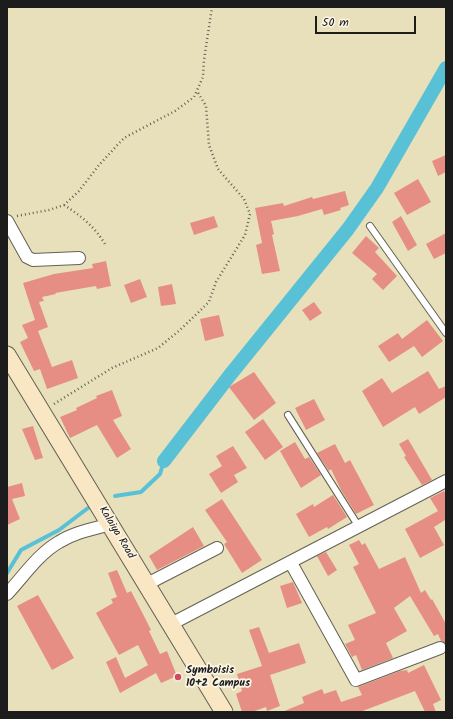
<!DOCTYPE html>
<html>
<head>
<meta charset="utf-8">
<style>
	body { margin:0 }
	#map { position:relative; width:453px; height:719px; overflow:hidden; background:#e7e0bb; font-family:Kalam,sans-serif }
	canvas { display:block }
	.frame { position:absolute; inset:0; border:8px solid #1c1c1c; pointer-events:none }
	.scale { position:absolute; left:315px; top:16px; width:101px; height:18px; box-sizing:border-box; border:2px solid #1c1c1c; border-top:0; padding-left:5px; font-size:12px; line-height:14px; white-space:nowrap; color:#1c1c1c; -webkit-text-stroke:3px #fcf5e5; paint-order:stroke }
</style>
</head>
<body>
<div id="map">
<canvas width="453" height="719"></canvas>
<div class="frame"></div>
<div class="scale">50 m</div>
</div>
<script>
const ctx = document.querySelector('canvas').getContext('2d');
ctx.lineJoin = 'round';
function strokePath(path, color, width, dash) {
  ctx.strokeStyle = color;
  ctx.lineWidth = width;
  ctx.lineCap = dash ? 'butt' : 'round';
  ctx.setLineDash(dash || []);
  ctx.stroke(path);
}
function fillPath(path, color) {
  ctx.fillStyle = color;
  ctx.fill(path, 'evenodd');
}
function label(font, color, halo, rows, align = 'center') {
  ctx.font = font + ' Kalam,sans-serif';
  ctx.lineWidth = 3.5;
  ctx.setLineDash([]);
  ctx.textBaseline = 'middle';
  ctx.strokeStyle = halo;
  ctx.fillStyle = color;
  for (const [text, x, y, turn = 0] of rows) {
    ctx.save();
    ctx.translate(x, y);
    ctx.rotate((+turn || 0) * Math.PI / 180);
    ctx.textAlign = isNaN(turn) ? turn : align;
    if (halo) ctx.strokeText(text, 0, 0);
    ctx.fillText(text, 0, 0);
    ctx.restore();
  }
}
strokePath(new Path2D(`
	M115 496 141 492 160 474 164 461
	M7 573 21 550 59 530 88 508`), '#59c1d6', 4);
strokePath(new Path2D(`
	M164 461 230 375 348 229 377 188 446 68`), '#59c1d6', 14);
fillPath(new Path2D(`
	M446 155V172L438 176 432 161Z
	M418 179 431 202 407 215 394 193Z
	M345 191 349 205 340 208 341 210 324 215 322 209 298 216 271 221 274 234 272 235 280 271 262 274 256 245 262 243 255 208 283 203 284 206 312 197 313 199Z
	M214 216 218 227 194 235 190 223Z
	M401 216 417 245 408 251 392 222Z
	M446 233V253L434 259 426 244Z
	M366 236 379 248 375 252 397 276 383 290 372 279 377 274 352 253Z
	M106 261 111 286 97 289 96 286 55 293 56 294 42 297 44 301 39 302 48 327 38 331 52 367 72 360 78 378 47 389 40 369 34 371 20 342 28 338 22 325 35 320 23 283 54 274 93 268 92 264Z
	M140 279 147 297 131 303 124 285Z
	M172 284 176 304 161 306 158 287Z
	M314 302 322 313 310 321 302 310Z
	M219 315 224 336 205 341 200 319Z
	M427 320 443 341 422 357 414 346 389 362 378 346 398 333 402 339Z
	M428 371 439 389 446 386V397L419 414 415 407 383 427 362 391 382 378 392 393Z
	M254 372 276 403 254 420 229 387Z
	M112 390 122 416 113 420 131 449 117 458 97 425 70 438 60 417 77 410 76 408 97 398 96 396Z
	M314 399 325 420 306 430 295 408Z
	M263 419 283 447 265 460 245 432Z
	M33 426 43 458 35 460 22 429Z
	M408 439 432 480 422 485 404 457 406 456 399 444Z
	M295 442 305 459 309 457 321 475 301 488 280 451Z
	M335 444 345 463 350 460 374 505 356 514 341 490 331 469 329 471 317 453Z
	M233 446 247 468 234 475 238 482 221 493 209 474 222 466 216 456Z
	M22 483 25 496 12 499 20 519 7 525V487Z
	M444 491 446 494V522L445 520 434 527 444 545 420 558 405 529 438 511 430 498Z
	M333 495 347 517 328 529 327 527 309 537 296 514 313 504 314 507Z
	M222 499 262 560 242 573 224 544 227 542 205 510Z
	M193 527 204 546 157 570 149 556Z
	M359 540 362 545 365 543 379 569 405 557 421 593 425 590 431 600 432 599 446 624V644L441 641 438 634 434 636 410 596 394 608 407 631 386 643 393 658 362 670 356 655 352 657 345 644 355 640 348 625 376 613 353 567 359 564 349 545Z
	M326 552 337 570 328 576 317 556Z
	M117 570 127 593 131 591 145 618 151 630 149 631 160 654 167 651 177 676 161 683 156 673 120 693 106 662 116 657 125 678 148 665 138 645 119 655 96 613 113 603 111 599 117 597 108 573Z
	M293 582 302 603 287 608 280 586Z
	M38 595 74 658 52 670 17 606Z
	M259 627 269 653 299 643 306 663 270 675 280 706 267 711 266 707 252 712H242L236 694 242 691 237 674 262 666 249 630Z
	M424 665 441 700 433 704 436 712H425L415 691 360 712H282L304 703 302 697 322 689 324 694 336 690 341 702 362 695 358 687 400 671 407 670 408 673Z`), '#e68e83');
const service = new Path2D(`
	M370 226 446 333
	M288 415 359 527`);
const minor = new Path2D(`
	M7 221 27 257 33 260 79 258
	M291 563 356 680 440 648
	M147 584 217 548
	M7 594C23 577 38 554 59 542 75 532 93 529 111 524
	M171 624 446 481`);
const secondary = new Path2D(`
	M7 355 224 712`);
strokePath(service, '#636154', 8);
strokePath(minor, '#636154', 14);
strokePath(secondary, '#636154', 19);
strokePath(new Path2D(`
	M64 205C80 215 95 227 105 244
	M17 216 49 210 64 205 79 191 99 165 124 138 175 111 194 97 203 77 204 60 212 7
	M54 404 112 368 158 348 180 330 209 302 216 282 245 235 250 214 244 199 218 169 209 145 206 106 197 91`), '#636154', 2.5, [1, 3]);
strokePath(service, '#fff', 6);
strokePath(minor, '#fff', 12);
strokePath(secondary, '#f9e7c3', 17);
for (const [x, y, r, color] of [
	[178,677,4,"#d1495b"]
]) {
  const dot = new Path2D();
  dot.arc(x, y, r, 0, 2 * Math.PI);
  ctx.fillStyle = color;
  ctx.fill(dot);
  strokePath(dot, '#fcf5e5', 1.5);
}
label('11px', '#1c1c1c', '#fcf5e5', [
	["Kalaiya Road",116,533,59]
]);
label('bold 11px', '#1c1c1c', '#fcf5e5', [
	["Symboisis",186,671],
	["10+2 Campus",186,684]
], 'left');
</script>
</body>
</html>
